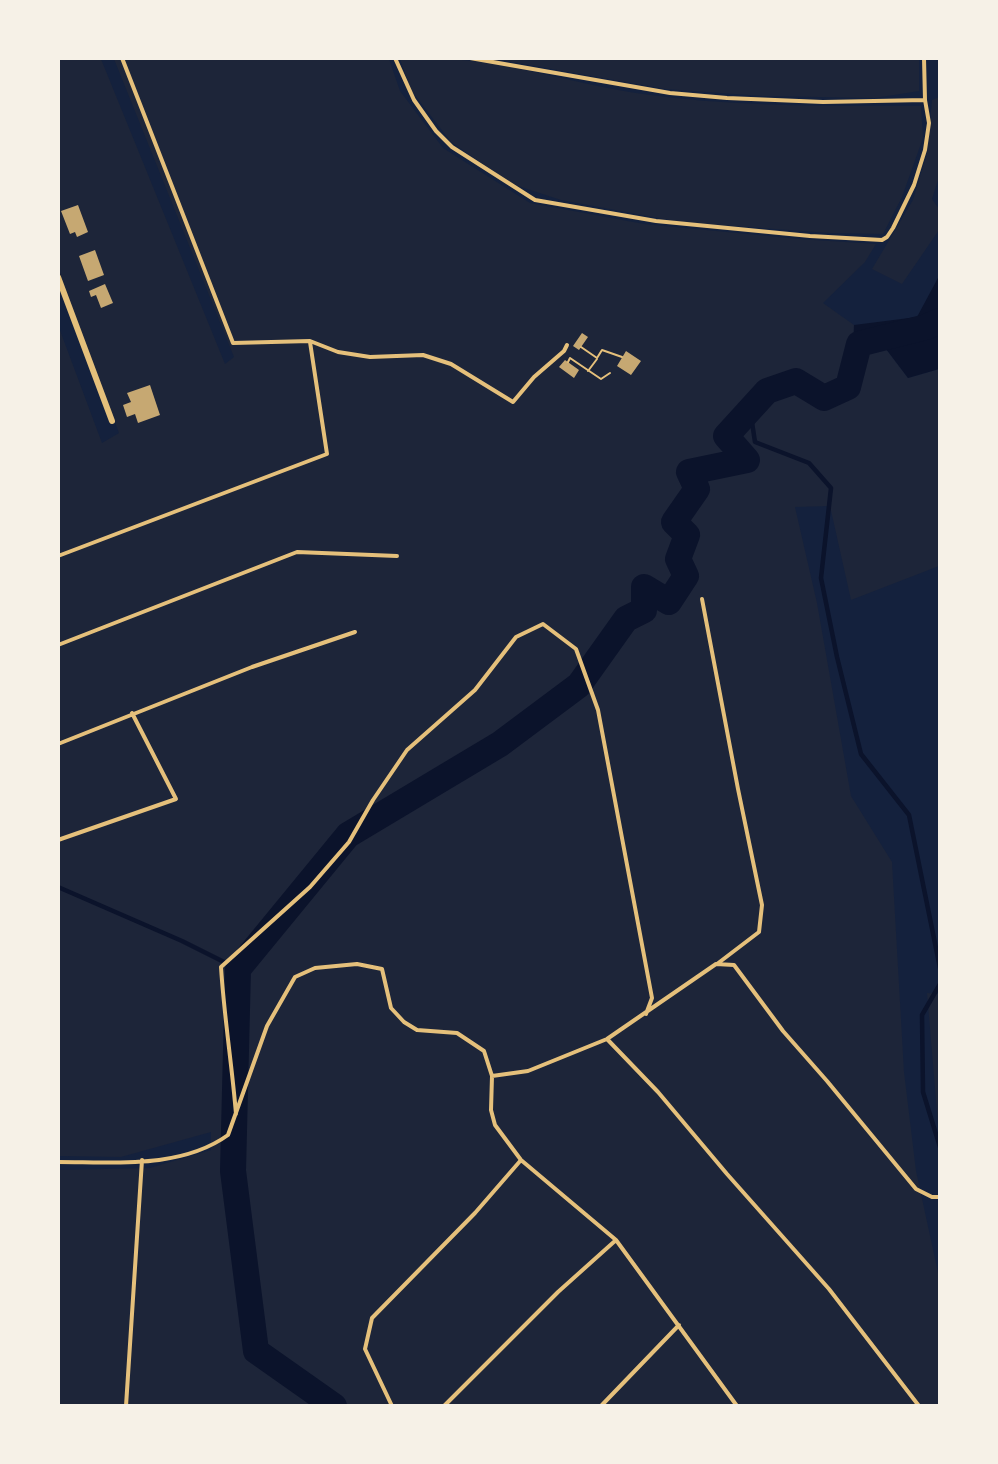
<!DOCTYPE html>
<html>
<head>
<meta charset="utf-8">
<style>
	body { margin:0 }
	#map { position:relative; width:998px; height:1464px; overflow:hidden; background:#14213d; font-family:Roboto,sans-serif }
	canvas { display:block }
	.frame { position:absolute; inset:0; border:60px solid #f6f1e7; pointer-events:none }
</style>
</head>
<body>
<div id="map">
<canvas width="998" height="1464"></canvas>
<div class="frame"></div>
</div>
<script>
const ctx = document.querySelector('canvas').getContext('2d');
ctx.lineJoin = 'round';
function fillPath(path, color) {
  ctx.fillStyle = color;
  ctx.fill(path, 'evenodd');
}
function strokePath(path, color, width, dash) {
  ctx.strokeStyle = color;
  ctx.lineWidth = width;
  ctx.lineCap = dash ? 'butt' : 'round';
  ctx.setLineDash(dash || []);
  ctx.stroke(path);
}
fillPath(new Path2D(`
	M59 59H101L225 364 234 357 114 59H389L400 91 443 148 530 203 644 224 799 239 876 244 865 262 823 303 854 325 853 355 886 349 908 378 939 369V566L851 600 830 506 795 507 817 603 851 796 892 862 904 1072 916 1171 939 1277V1405H59V1170L150 1168 211 1150V1132L121 1157 59 1156 58 325 102 443 119 433 59 273Z
	M400 59C416 59 433 57 450 59 515 63 578 85 643 94 735 107 829 106 921 106L923 138 902 197 883 234 829 233 680 222 561 200 512 184 451 142 411 90Z
	M495 59H919V91L875 98 762 96 665 89Z
	M939 97V177L932 199 939 209V230L902 284 872 269 913 200 927 153 932 100Z
	M927 993 939 994V1138V1136Z`), '#1d2539');
fillPath(new Path2D(`
	M939 276V369L908 378 886 349 853 355 854 325 917 317Z`), '#0b132b');
strokePath(new Path2D(`
	M750 409 755 442 809 463 831 488 821 578 837 657 861 754 909 815 940 968
	M58 887 182 941 238 969
	M940 984 922 1015 923 1092 940 1147`), '#0b132b', 4.5);
strokePath(new Path2D(`
	M334 1406 256 1351 233 1171 238 969 348 835 500 744 579 685 626 619 644 610V587L669 602 686 576 678 559 687 535 674 522 697 489 689 472 747 460 726 436 767 391 796 381 824 398 848 387 859 344 926 327 940 321`), '#0b132b', 26);
fillPath(new Path2D(`
	M78 205 88 232 77 237 75 232 70 234 61 211Z
	M95 250 104 275 88 281 79 256Z
	M105 284 113 303 101 308 96 295 91 297 89 291Z
	M582 333 588 337 579 350 573 346Z
	M626 351 641 361 631 375 617 366Z
	M565 360 579 370 574 378 559 367Z
	M150 385 160 415 138 423 135 414 127 417 123 405 131 402 127 393Z`), '#c6a872');
strokePath(new Path2D(`
	M581 347 597 358 602 350 622 357
	M568 362 570 358 601 379 610 373
	M588 371 597 359`), '#e5c07b', 2);
strokePath(new Path2D(`
	M122 58 233 343 310 341 338 352 370 357 423 355 451 364 513 402 534 377 564 351 567 345
	M395 58 414 100 436 131 452 147 535 200 656 221 810 236 882 240 887 237 893 228 914 185 925 150 929 123 925 100 924 58
	M470 58 670 93 727 98 823 102 925 100
	M58 556 327 454 310 342
	M702 599 738 789 762 905 759 932 717 964
	M58 645 297 552 397 556
	M58 744 252 667 355 632
	M58 840 176 799 132 713
	M607 1039 658 1092 727 1174 829 1289 919 1406
	M492 1076 528 1071 607 1039 716 964 734 965 783 1031 827 1081 916 1189 932 1197H940
	M236 1114C232 1065 224 1016 221 967L310 887 349 842 373 800 407 750 475 690 516 637 543 624 576 649 598 710 652 998 646 1014
	M58 1162C114 1162 181 1169 228 1135L267 1026 295 977 315 968 357 964 382 969 391 1008 404 1022 417 1030 457 1033 484 1051 492 1076 491 1110 495 1125 521 1160 616 1240 737 1406
	M126 1406 142 1160
	M392 1406 365 1349 372 1318 475 1213 521 1160
	M444 1406 558 1292 616 1240
	M601 1406 679 1325`), '#e5c07b', 4);
strokePath(new Path2D(`
	M58 277 112 421`), '#e5c07b', 6);
</script>
</body>
</html>
